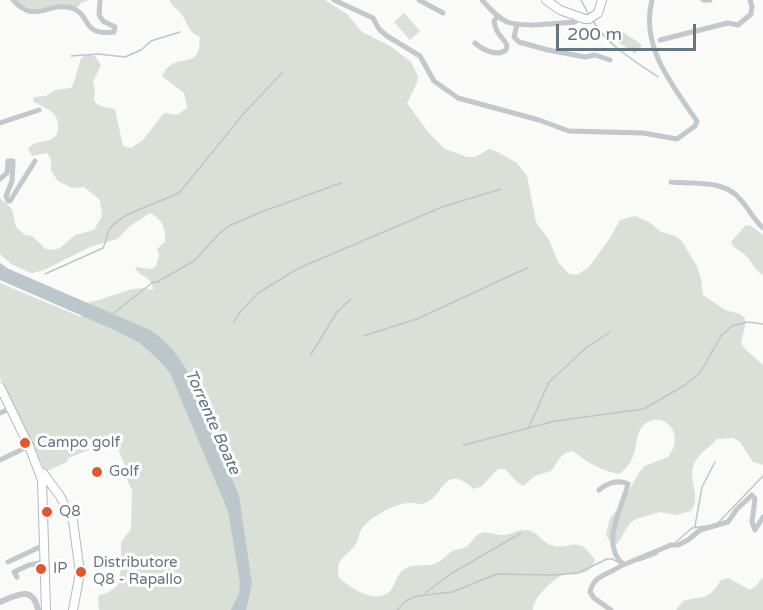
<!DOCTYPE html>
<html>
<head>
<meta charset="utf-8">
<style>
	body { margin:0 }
	#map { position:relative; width:763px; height:610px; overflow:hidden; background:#fafaf8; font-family:"Varela Round",sans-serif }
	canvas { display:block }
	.scale { position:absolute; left:556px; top:24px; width:140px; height:27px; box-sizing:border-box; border:3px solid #657683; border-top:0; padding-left:8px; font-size:18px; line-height:21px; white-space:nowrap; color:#657683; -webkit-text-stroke:4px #fff; paint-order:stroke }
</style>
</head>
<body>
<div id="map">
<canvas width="763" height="610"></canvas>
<div class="scale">200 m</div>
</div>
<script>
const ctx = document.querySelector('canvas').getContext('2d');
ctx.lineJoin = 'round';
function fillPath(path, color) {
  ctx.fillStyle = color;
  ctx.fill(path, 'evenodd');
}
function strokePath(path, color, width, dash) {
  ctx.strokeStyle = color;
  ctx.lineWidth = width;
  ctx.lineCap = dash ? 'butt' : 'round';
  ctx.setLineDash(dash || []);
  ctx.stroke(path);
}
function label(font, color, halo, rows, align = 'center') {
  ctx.font = font + ' "Varela Round",sans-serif';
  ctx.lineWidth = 6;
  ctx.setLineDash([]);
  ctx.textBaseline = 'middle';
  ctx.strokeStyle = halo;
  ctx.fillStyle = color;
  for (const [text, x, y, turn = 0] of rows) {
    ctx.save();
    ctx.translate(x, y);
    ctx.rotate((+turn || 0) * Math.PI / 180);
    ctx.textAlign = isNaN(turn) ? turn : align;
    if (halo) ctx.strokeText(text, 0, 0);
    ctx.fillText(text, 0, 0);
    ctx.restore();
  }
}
fillPath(new Path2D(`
	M16 0H89L81 3 77 8C54 0 37 20 16 0Z
	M170 0H325L347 14 362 32 390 46 411 62 418 76 417 83 407 103 428 132 445 149 467 157H475L489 149 496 151 517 163 527 176 536 222 549 240 558 262 569 274 577 275 589 267 610 238 620 220 635 216 649 222 661 232 675 236 681 240 697 266 701 279 703 295 725 310 740 314 744 317 746 322 741 343 744 348 763 365V465L753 462 740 442 733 438 717 439C710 447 698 454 694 464 687 480 702 495 691 511L676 515 660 512 636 519 630 523 617 544 609 541 606 534 610 518 620 506 640 471 645 466 668 457C687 433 663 410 645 424 631 435 642 459 619 474 602 471 586 462 573 451 559 453 559 462 551 471L535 476 523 486 516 481 505 469H498L482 486 474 489C442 461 445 499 422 504 417 504 412 502 408 503 394 504 368 518 361 530 358 536 358 542 354 547 343 559 336 558 339 578 350 587 369 601 384 595 395 592 395 576 403 570 411 563 425 567 434 564 442 562 446 554 453 551 457 549 462 549 466 547 471 543 474 537 479 534 487 530 494 535 502 535 510 535 517 530 524 530 537 529 541 542 551 545 572 552 576 532 595 560 588 579 578 570 563 575 554 578 531 600 533 610H99L98 596 109 592 118 585 121 569V542L131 529 132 490 124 473 126 467 111 434 87 445 89 450 68 458 67 462 47 471 44 469 0 378V283L81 317 89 302C111 299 133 283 153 290 153 275 138 278 135 267L151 269 156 266 159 255 157 249 165 242C166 228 162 219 150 213L130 226 117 239 90 247 44 270 32 273 28 272 11 264 0 254V198L12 209 16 227 25 235 32 236 46 249 53 250 60 248 75 235 94 230 102 216 100 200 84 187 72 188 58 181 51 171V159L47 153 32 156 28 149C36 137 57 146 58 129 59 124 57 118 54 114 49 108 40 106 33 101L34 97 46 96 55 90 71 88 73 85 81 58 88 54 95 56 101 65 93 82 95 90 94 101 100 106 115 109 123 146 131 148 143 140 162 115 165 113 177 115 187 108 184 93 162 76C173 53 191 67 198 52 200 47 199 42 200 37 188 32 189 25 182 15 178 8 172 8 170 0Z
	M404 13 420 31 410 40 394 22Z
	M623 32 642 45 635 54 617 41Z
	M750 225 763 235V275C754 270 753 263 746 256 741 250 734 250 731 242L745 226Z
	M763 577V610H676L683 601C705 595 707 602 721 580L728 578 750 590 757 585Z`), '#dadfd7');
fillPath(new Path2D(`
	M0 263 9 269 150 330C169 342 179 357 190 376L239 496 252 584 246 610H231L239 594 240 583 228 511 170 373 159 360 140 343 110 328 0 280Z`), '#bbc7cb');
strokePath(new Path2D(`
	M581 0 589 15
	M593 21C608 46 635 61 658 77
	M71 56 98 54 125 57 141 50 151 41 180 32
	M45 274 103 248C107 241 106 236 109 230 118 213 163 202 180 192L245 112 282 73
	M114 313 153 282H157L194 261 220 233 229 226 261 212 341 183
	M234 322 240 312 258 293 299 268 442 207 501 189
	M363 336 417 319 527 268
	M310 356 337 312 351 299
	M529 427 549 382 586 348 610 332
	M464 445 555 421 644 409 685 385 700 373 721 336 732 326 748 322 763 324
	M718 523 763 476
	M695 526 702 487 715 462
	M676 542 692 528 705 526
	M639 561 657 554
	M425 593 452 573 521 533
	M397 610 407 600 417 596 452 592 497 574 554 575 578 573 607 559H612L620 563`), '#bbc7cb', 1.5);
const primary = new Path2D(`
	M546 0 560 10 585 19H589L598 13 602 0
	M0 387 29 446 42 480 46 610
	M43 473 60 496 73 521 80 573 73 610`);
strokePath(primary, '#b5babe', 10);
strokePath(new Path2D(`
	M13 0C36 25 48 1 72 8 92 15 80 36 114 32L115 27 103 21 99 15 100 0
	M334 0 373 18 379 29 387 36 420 56 434 81 458 98 539 120 569 131 643 133 677 139 695 126 697 121C672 85 640 46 652 0
	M419 0 443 13
	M482 0C489 8 497 17 507 22 524 28 557 23 575 22L580 18
	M703 0H710
	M517 24 514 37 519 42 548 50 585 57 595 55 610 60
	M660 40 728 23 738 25 751 14 752 6 750 0
	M475 43C483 50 497 57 506 50L507 45C501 35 496 34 494 21L498 16
	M0 123 39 110
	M0 179 7 173 8 161H13L12 181 6 196 8 201H10L35 161
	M671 182C693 184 724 180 739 198 748 207 753 219 763 228
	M0 413 11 408
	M0 460 29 446
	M599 490C607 483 619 479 628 484 622 508 600 544 623 564 611 575 594 573 590 592L594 598 611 610
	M8 562 44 545
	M623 565 671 545H678L688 540 700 530 728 522 737 509 752 495 755 499 752 522 755 530 763 517
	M17 577 14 572 29 565 44 562`), '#c3c8cc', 5);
strokePath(new Path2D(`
	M0 602C17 595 33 585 38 610`), '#c3c8cc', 6);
strokePath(primary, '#fff', 8);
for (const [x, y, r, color] of [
	[25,443,6,"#e4572e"],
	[97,472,6,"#e4572e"],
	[47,512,6,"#e4572e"],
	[41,569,6,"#e4572e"],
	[81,572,6,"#e4572e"]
]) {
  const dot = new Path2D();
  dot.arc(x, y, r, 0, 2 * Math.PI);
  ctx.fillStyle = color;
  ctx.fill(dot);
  strokePath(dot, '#fff', 2);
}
label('15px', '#657683', '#fff', [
	["Campo golf",37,443],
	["Golf",109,472],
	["Q8",59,512],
	["Distributore",93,563],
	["Q8 - Rapallo",93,580],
	["IP",53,569]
], 'left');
label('italic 16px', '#60757c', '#fff', [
	["Torrente Boate",212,422,66]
]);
</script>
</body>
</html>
